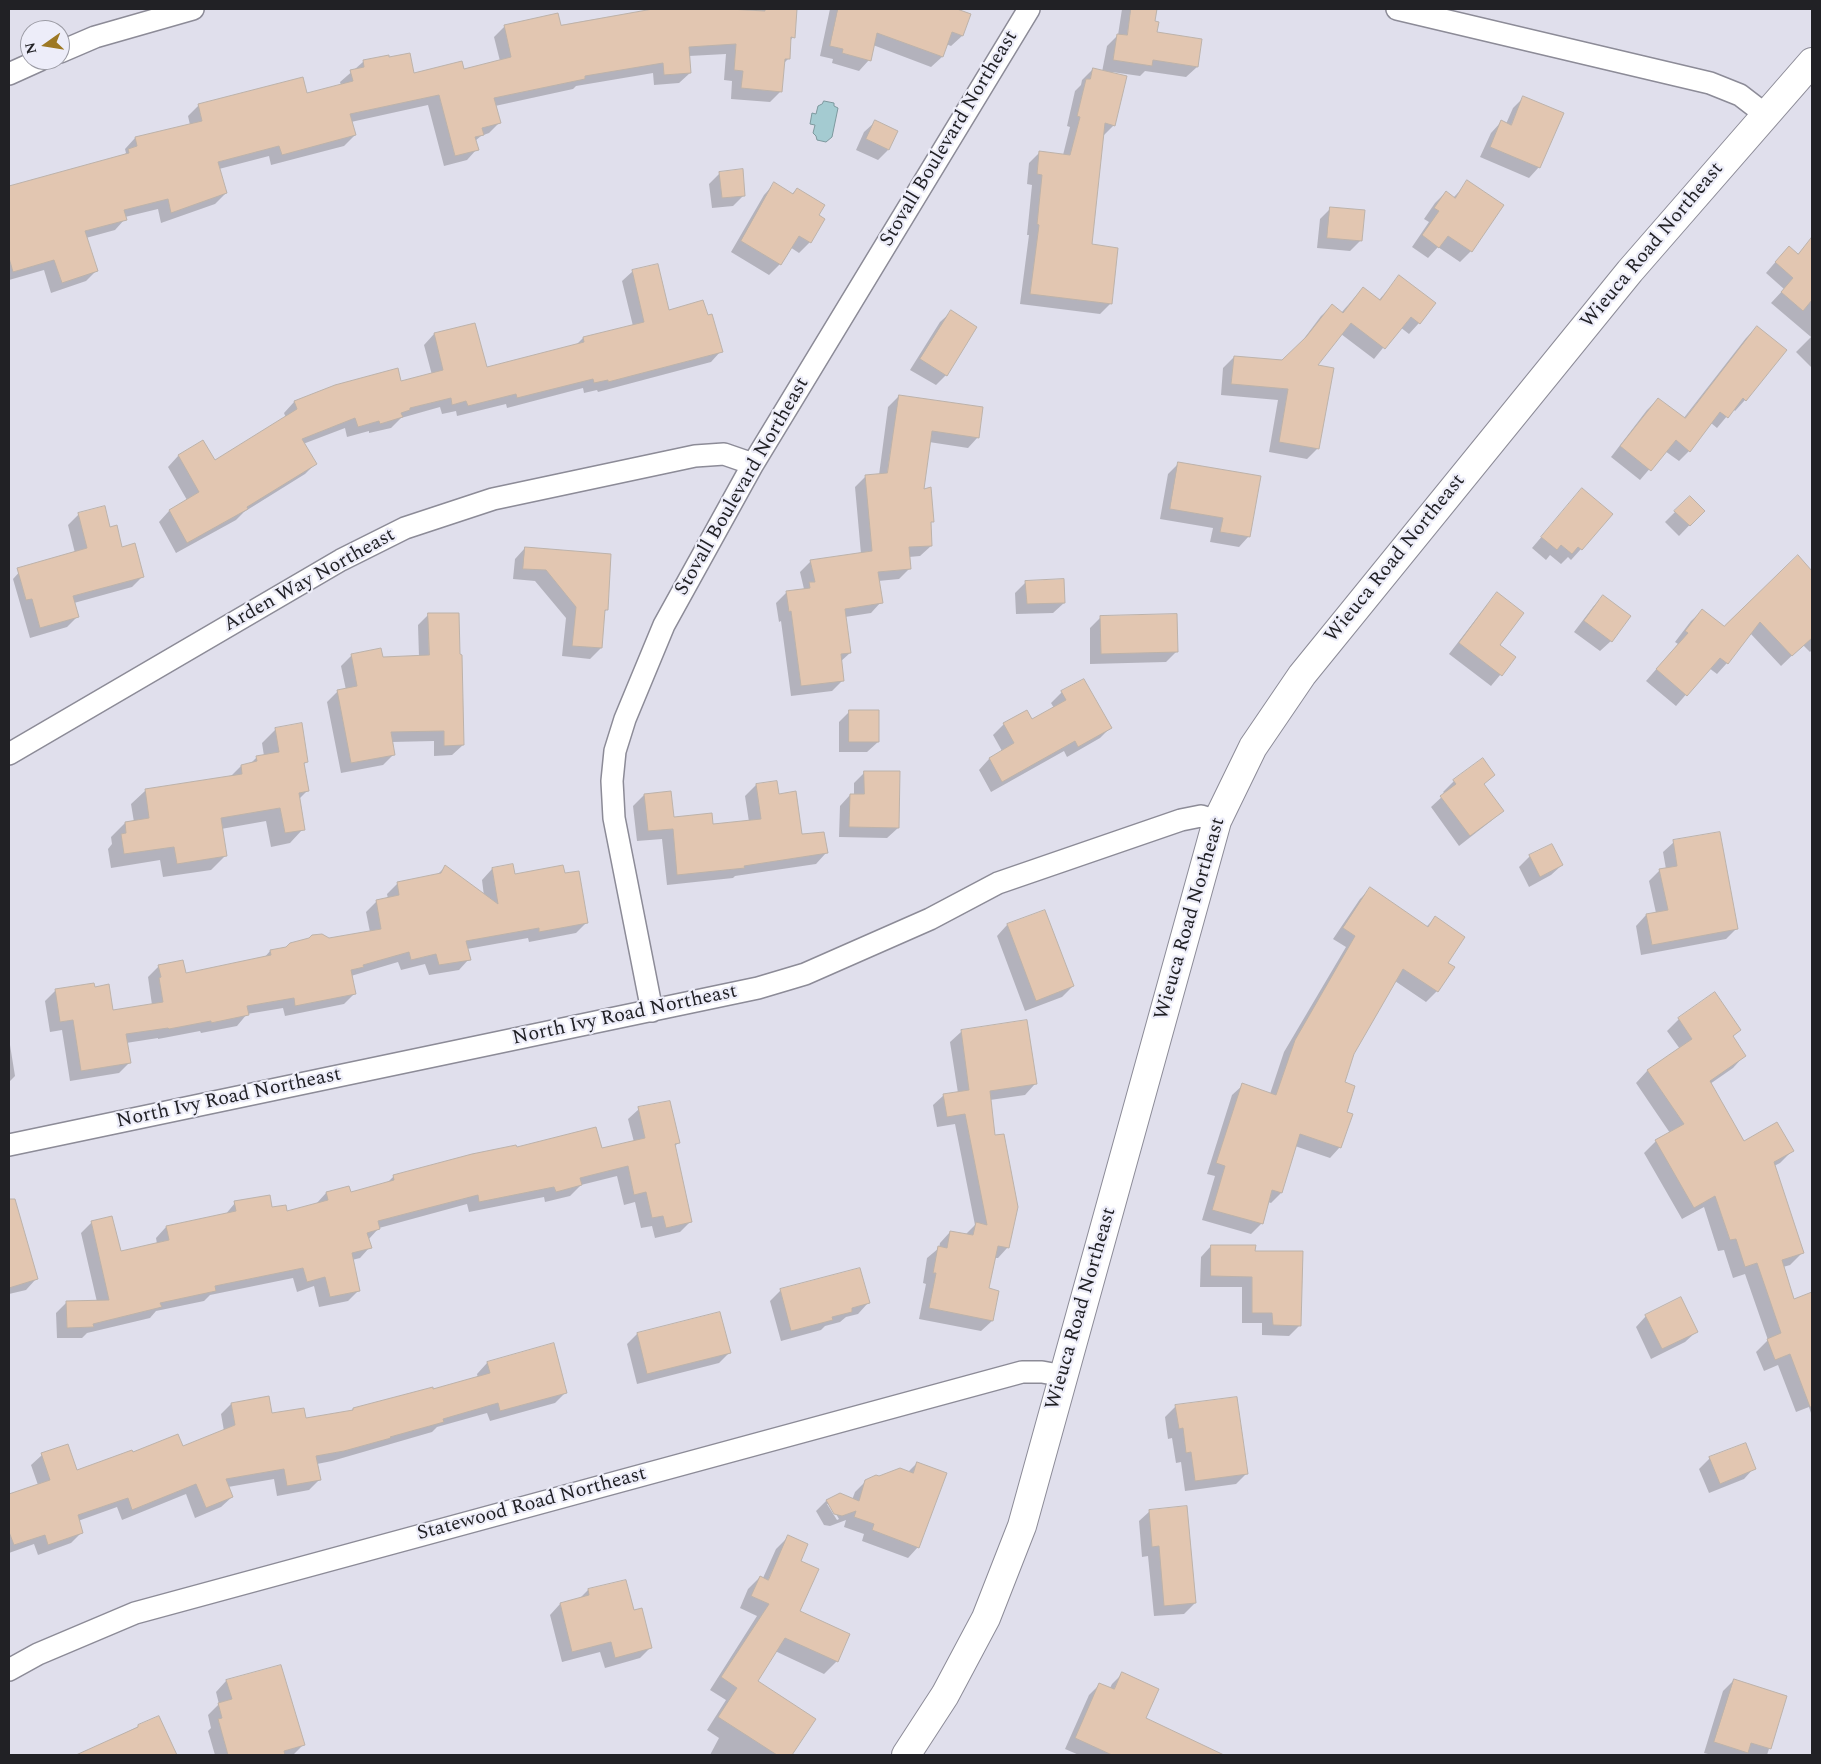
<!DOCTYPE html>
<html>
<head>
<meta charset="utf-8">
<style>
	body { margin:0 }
	#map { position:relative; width:1821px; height:1764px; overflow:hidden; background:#e0dfec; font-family:Spectral,serif }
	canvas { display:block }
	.frame { position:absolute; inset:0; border:10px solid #212125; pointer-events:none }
	.north { position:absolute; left:20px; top:20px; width:50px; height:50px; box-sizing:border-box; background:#ededf9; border:1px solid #9b9ba4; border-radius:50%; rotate:257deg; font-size:14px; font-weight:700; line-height:20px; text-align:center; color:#212125 }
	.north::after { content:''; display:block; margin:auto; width:18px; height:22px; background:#9d7824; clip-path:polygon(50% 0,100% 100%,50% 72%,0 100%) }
</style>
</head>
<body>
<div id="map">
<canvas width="1821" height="1764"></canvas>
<div class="frame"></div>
<div class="north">N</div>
</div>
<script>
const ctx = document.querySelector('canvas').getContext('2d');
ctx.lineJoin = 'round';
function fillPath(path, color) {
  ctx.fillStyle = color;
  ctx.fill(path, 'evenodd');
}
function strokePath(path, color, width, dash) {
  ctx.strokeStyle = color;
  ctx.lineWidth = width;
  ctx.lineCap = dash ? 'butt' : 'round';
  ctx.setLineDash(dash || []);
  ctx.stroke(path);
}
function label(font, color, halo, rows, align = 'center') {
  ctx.font = font + ' Spectral,serif';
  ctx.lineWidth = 4.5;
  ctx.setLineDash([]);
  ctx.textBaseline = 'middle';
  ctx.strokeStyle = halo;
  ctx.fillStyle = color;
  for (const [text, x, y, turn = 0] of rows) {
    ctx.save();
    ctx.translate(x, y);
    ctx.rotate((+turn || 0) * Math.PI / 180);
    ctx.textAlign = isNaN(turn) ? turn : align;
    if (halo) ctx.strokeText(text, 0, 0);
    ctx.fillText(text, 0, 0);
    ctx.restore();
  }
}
const water = new Path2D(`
	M824 101 834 103V106L838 108 832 137 826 142 817 140 816 136 813 133 815 125 810 124 812 113 816 114 818 106 822 104Z`);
fillPath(water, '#a4cbd1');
strokePath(water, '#7d989d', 1);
fillPath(new Path2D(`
	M652 9H714L755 12V9H795L793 37 790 41 789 58 783 64 781 91 770 102 731 99 732 81 724 80 726 54 689 56 690 73 679 83 654 85 653 73 576 86 573 89 495 106 499 123 489 133 481 136 475 141 477 149 467 160 444 166 428 105 351 122 355 135 344 146 271 165 269 156 219 169 226 193 215 204 161 223 158 209 125 217V219L115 230 86 238 97 270 86 281 51 293 44 270 9 280V188L122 157 126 153 125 149 135 138 190 125 188 116 199 105 306 95 341 85 340 82 363 62 414 74 463 70 500 61 494 37 505 26 560 27 650 11Z
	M830 9H954L969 15 962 36 951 46 946 44 942 57 931 67 873 45 869 60 859 71 832 63 833 59 820 56Z
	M1122 9H1156L1154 22 1155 33 1197 67 1186 77 1145 71 1140 76 1112 72 1114 125 1103 136 1090 246 1111 303 1100 314 1020 304 1029 235H1027L1032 185 1027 184 1029 163 1040 152 1063 155 1070 127 1067 126 1075 91 1081 85 1082 80 1093 69 1102 72 1107 46 1118 35Z
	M1523 98 1539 167 1529 178 1480 157 1491 133 1501 122 1506 124 1513 108Z
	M875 122 888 150 878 160 856 150 864 132Z
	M720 173 744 195 733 206 712 208 709 184Z
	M1468 182 1502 206 1471 251 1460 262 1438 247 1428 258 1412 247 1429 222 1424 219 1435 203 1446 192 1453 198Z
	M774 184 792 194 797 189 817 216 810 242 799 253 790 247 780 264 769 275 731 252 764 195Z
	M1331 208 1361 240 1350 251 1317 248 1320 219Z
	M1809 242 1812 245V368L1796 352 1811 337 1771 303 1784 289 1766 273 1778 259 1797 255Z
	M633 271 668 312 721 351 711 362 598 392 597 390 584 393 583 388 507 408 506 404 457 416 456 411 442 414 440 407 401 418 391 428 369 433V431L347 437 345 428 303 444 315 464 305 474 244 512 236 520 176 553 159 522 169 511 187 500 168 467 178 456 203 442 214 462 286 418 284 413 294 402 335 386 400 383 432 375 424 345 434 334 486 369 576 345 583 338 633 326 622 281Z
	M1399 277 1419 323 1409 334 1400 327 1374 359 1341 334 1316 366 1318 448 1307 459 1269 452 1278 400 1221 395 1223 368 1234 357 1283 362 1297 348 1321 316 1332 306 1341 313 1363 288 1379 300Z
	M951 312 946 375 936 385 910 370 940 322Z
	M1757 327 1745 400 1735 411 1733 409 1717 428 1711 423 1689 451 1679 461 1665 451 1640 480 1611 457 1647 410 1658 399 1683 419 1746 338Z
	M899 396 978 437 968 448 929 442 922 491 932 521 930 524 931 546 920 556 909 557 910 568 899 579 878 581 881 602 871 613 845 617 850 653 840 662 843 680 832 691 791 696 781 621 779 622 776 603 786 593 804 589 800 572 811 561 861 554 855 487 866 476 879 475 888 407Z
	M1179 463 1249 536 1239 547 1210 542 1213 528 1160 519 1168 474Z
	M1690 497 1703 511 1679 536 1665 522Z
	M1572 501 1581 549 1571 560 1568 557 1561 564 1550 555 1546 560 1532 548Z
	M79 514 109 528 121 548 142 577 132 587 74 603 78 616 67 627 30 638 13 579 23 568 75 553 68 525Z
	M525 548 607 609 604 612 601 648 590 659 562 656 566 618 535 581 513 579 515 559Z
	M1798 557 1812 572V650L1810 652 1803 645 1781 666 1750 633 1727 663 1717 674 1709 668 1676 706 1646 681 1678 644 1675 642 1691 621 1702 611 1724 627Z
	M1026 582 1064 603 1053 613 1016 614 1015 593Z
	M1498 594V645L1515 657 1491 686 1449 654 1487 605Z
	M1603 596 1611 641 1600 651 1574 632 1593 607Z
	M428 615 463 745 452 755 434 756V741L392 742 394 754 383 765 341 773 327 702 338 691 346 690 341 666 352 655 382 658 419 657 418 625Z
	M1100 618 1177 651 1166 662 1090 664V628Z
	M1062 692 1110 728 1100 738 1067 757 1064 751 991 792 979 770 989 759 1002 751 993 735 1004 724 1031 721 1054 708 1051 703Z
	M850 711 878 742 867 752H839V722Z
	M276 729 307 761 303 765 307 791 298 800 303 829 290 843 271 847 266 821 221 829 225 856 211 870 163 877 160 860 111 868 108 849 112 844 111 837 125 823 134 822 131 804 145 791 230 777 241 766 250 764 257 757 264 756 262 743Z
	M1482 760 1493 775 1483 785 1502 811 1491 821 1459 846 1431 807 1445 794 1443 792 1454 781Z
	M865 772 898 828 887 838 839 837 840 806 850 795H854V783Z
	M776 783 778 795 801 836 826 853 816 864 735 876 733 878 667 885 662 839 637 841 633 806 644 795 673 818 712 825 749 822 745 796 756 785Z
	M1674 842 1737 928 1726 939 1641 955 1636 926 1646 915 1656 913 1649 881 1660 870 1666 869 1663 852Z
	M1530 856 1562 865 1551 875 1529 887 1519 867Z
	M445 867 484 896 482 880 492 869 514 875H564L587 922 576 933 529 942 528 938 467 949 469 959 459 970 429 975 425 964 401 970 398 962 351 976 355 993 344 1004 285 1016 283 1008 247 1014 237 1026 201 1033 200 1031 158 1039V1038L126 1043 129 1063 119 1073 70 1081 62 1030 50 1032 45 1001 56 990 112 1011 152 1005 148 977 159 966 185 974 264 958 270 951 370 932 366 912 377 901 388 899 387 894 398 883 437 875Z
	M1370 889 1426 927 1435 918 1446 963 1453 967 1437 991 1426 1002 1395 981 1353 1053 1343 1083 1345 1112 1340 1147 1330 1158 1295 1146 1281 1193 1271 1203 1268 1202 1262 1223 1251 1234 1202 1220 1215 1176 1207 1174 1232 1095 1243 1085 1270 1094 1284 1052 1346 947 1333 939 1360 899Z
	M1044 911 1073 986 1062 997 1025 1011 997 936 1007 925Z
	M1679 1019 1740 1030 1732 1037 1744 1056 1733 1068 1710 1084 1743 1143 1792 1151 1780 1163 1774 1166 1802 1253 1790 1265 1783 1267 1793 1301 1812 1294V1416L1809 1407 1796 1412 1778 1365 1764 1371 1756 1352 1768 1340 1745 1274 1733 1278 1724 1250 1718 1251 1704 1207 1682 1219 1644 1153 1656 1141 1670 1133 1636 1083 1647 1071 1680 1049 1667 1031Z
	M1026 1022 1035 1084 1025 1095 990 1100 1008 1247 998 1258H995L988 1289 992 1321 981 1331 919 1319 926 1284 923 1283 927 1258 939 1248 940 1243 950 1232 965 1235 975 1225 955 1124 937 1127 933 1105 944 1095 958 1093 950 1042 961 1032Z
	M10 1045 15 1076 9 1082V1046Z
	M639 1109 678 1143 674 1147 691 1221 680 1232 655 1238 652 1226 641 1228 635 1202 624 1205 617 1176 581 1185 570 1196 545 1202 544 1197 469 1212 467 1204 379 1228 368 1240 370 1247 360 1258 352 1260 359 1290 348 1301 319 1307 314 1286 297 1292 293 1278 210 1295 204 1301 156 1311 150 1318 87 1333 82 1338H57L56 1313 67 1302H97L81 1233 92 1222 120 1253 157 1244 156 1238 166 1227 225 1215 235 1203 271 1209 286 1213 316 1204 326 1193 348 1188 350 1193 387 1183 394 1176 516 1148 601 1150 634 1142 628 1119Z
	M21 1224 36 1279 26 1290 9 1294V1227Z
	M1211 1246 1253 1252 1300 1325 1289 1336 1262 1335V1323H1242V1287H1200L1201 1257Z
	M781 1290 868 1303 858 1314 846 1317 840 1322 825 1326 821 1330 781 1341 770 1301Z
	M1646 1316 1696 1332 1685 1342 1651 1359 1636 1327Z
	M637 1334 729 1353 719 1363 637 1384 627 1344Z
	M553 1345 566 1392 555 1403 490 1421 487 1413 437 1427 432 1432 332 1461 317 1464 319 1480 309 1490 277 1496 274 1479 228 1487 232 1497 221 1507 195 1518 186 1494 122 1520 117 1507 78 1521 82 1532 71 1543 38 1555 34 1544 9 1553V1495L38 1485 31 1465 42 1455 77 1472 133 1454 182 1448 224 1431 221 1414 231 1404 271 1414 305 1419 351 1411 353 1409 478 1378 477 1374 487 1363Z
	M1176 1406 1246 1474 1236 1484 1185 1491 1181 1462 1176 1463 1172 1438 1168 1439 1165 1417Z
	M1710 1458 1754 1468 1744 1479 1709 1493 1699 1469Z
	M917 1463 918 1547 908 1558 862 1541 864 1534 844 1527 846 1520 830 1526 824 1525 816 1511 826 1501 840 1495 852 1500 855 1492 866 1481 908 1472ZM827 1504H830L839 1519 837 1520Z
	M1150 1511 1195 1603 1184 1614 1154 1616 1148 1556 1142 1557 1139 1521Z
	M788 1537 799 1561V1612L849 1635 837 1661 824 1674 775 1651 756 1681 814 1719 791 1755H710L719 1738 707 1730 726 1700 710 1690 757 1616 740 1608 748 1589 760 1577 763 1578 776 1549Z
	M588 1590 633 1611 651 1647 640 1658 605 1668 600 1652 562 1662 550 1615 560 1604 579 1599Z
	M1123 1673 1144 1719 1207 1748 1203 1755H1079L1065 1749 1089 1695 1100 1684 1110 1688 1112 1684Z
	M1734 1680 1786 1696 1767 1755H1712L1704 1753 1723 1691Z
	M226 1681 303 1745 293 1755H215L208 1731 211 1728 208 1715 219 1704 216 1692Z
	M158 1717 176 1755H79Z`), '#0003');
const building = new Path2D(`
	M653 9H729L765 11V9H797L795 38 791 37 790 59H785L782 92 741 88 743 71 734 70 736 44 689 47 691 73 664 75 663 63 585 76V79L494 98 501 123 482 128 484 135 475 137 479 150 455 156 439 95 350 114 356 135 282 155 279 146 218 162 227 193 171 213 168 199 124 210 127 220 85 231 98 271 62 283 54 260 13 272 9 258V186L129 153 128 149 137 146 135 137 202 121 198 104 303 77 307 93 353 81 350 70 364 67 363 60 389 55V57L410 53 414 73 462 61 464 69 511 57 504 25 558 13 561 25Z
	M838 9H957L971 14 963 36 952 32 943 57 877 33 871 61 842 53 843 49 830 46Z
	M1131 9H1157L1155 21 1159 22 1157 32 1202 39 1198 67 1153 60 1152 66 1113 60 1117 34 1127 35Z
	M1093 68 1127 76 1115 126 1105 123 1092 244 1118 248 1112 304 1030 294 1039 225 1037 224 1042 175 1037 174 1039 151 1070 155 1080 117 1077 116 1086 79H1090Z
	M1523 96 1564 113 1540 168 1490 147 1501 120 1511 125Z
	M875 120 898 131 889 150 866 139Z
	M743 169 745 196 722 198 719 172Z
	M1467 180 1504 205 1472 252 1448 236 1439 248 1422 235 1439 211 1434 208 1446 191 1455 198Z
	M774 182 793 194 797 188 825 205 819 215 825 219 811 243 799 236 781 265 741 241Z
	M1330 207 1365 210 1362 241 1327 238Z
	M1812 237V300L1803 311 1781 292 1793 278 1775 262 1789 246 1798 254Z
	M658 264 669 310 703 300 708 315 712 314 723 352 608 382V380L594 383 593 379 517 398 516 394 468 406 466 401 452 405 451 398 410 408V410L401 413 403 417 380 424 379 421 358 427 355 418 302 439 317 464 247 507 248 509 187 543 169 510 199 492 178 455 203 440 215 460 297 409 294 401 335 385 398 368 401 381 443 370 434 333 475 323 487 367 584 342 583 337 644 322 632 270Z
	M1399 275 1436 303 1420 324 1411 317 1385 349 1351 323 1318 365 1334 368 1319 449 1279 442 1288 389 1231 384 1234 356 1282 360 1306 337 1332 304 1343 313 1363 287 1380 300Z
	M951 310 977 327 947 376 920 359Z
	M1757 326 1787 350 1746 401 1743 398 1728 418 1720 412 1690 452 1676 440 1651 471 1620 446 1658 398 1685 418Z
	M899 395 983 407 979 438 932 431 924 489 931 487 934 522H931L932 546 909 547 911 569 878 572 883 603 845 609 851 653 841 654 844 681 801 686 791 611 789 612 786 591 810 588 809 582H815L810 560 872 551 865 475 887 473Z
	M1178 462 1261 476 1250 537 1220 532 1223 518 1170 509Z
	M1582 488 1613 514 1582 550 1578 547 1572 554 1561 545 1557 550 1541 537Z
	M1690 496 1705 511 1690 526 1674 511Z
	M105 506 110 527 117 525 122 547 135 543 144 577 73 596 79 617 40 628 32 599 26 600 17 568 87 548 78 513Z
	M525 547 611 554 608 610H605L602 648 572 646 576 607 546 570 523 569Z
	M1798 555 1812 571V638L1792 656 1760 622 1728 664 1720 658 1687 696 1656 669 1688 633 1685 631 1702 609 1724 626Z
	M1064 579 1065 603 1027 604 1025 581Z
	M1497 592 1524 613 1500 645 1516 657 1502 676 1459 643Z
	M1603 595 1631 616 1612 642 1584 621Z
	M428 613H459L460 654 462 655 464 745 444 746V731L391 732 395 755 351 763 337 690 357 686 351 654 381 648 383 657 429 655Z
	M1177 614 1178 652 1101 654 1100 616Z
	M1084 679 1112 728 1078 747 1075 741 1002 782 989 758 1014 743 1003 723 1027 710 1032 719 1066 700 1061 691Z
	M849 710H879V742H849Z
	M302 723 308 762 304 763 309 791 299 793 305 830 285 833 280 808 221 818 227 856 177 864 174 847 124 854 121 834 126 833 125 822 149 818 145 789 242 774 241 765 257 761 256 756 279 752 275 728Z
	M1483 758 1495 775 1484 784 1504 811 1470 836 1440 796 1456 784 1453 780Z
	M864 771H900L899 828 849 827 850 794H864Z
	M777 781 779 794 796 791 802 834 824 832 828 853 744 866 745 868 677 875 673 829 648 831 644 794 671 791 674 817 712 813 713 824 761 819 756 784Z
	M1720 832 1738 929 1652 945 1646 914 1668 910 1659 869 1677 866 1673 840Z
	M1552 844 1563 865 1540 877 1529 855Z
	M513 864 515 874 563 865 565 873 579 871 588 923 539 932V928L466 941 471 960 439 965 436 954 411 960 409 952 363 965 364 967 351 970 356 994 295 1006 294 998 247 1006 249 1015 211 1023V1021L169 1029 168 1028 126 1034 131 1063 81 1071 73 1020 60 1022 55 989 94 983 95 987 109 984 113 1010 163 1002 159 978 161 977 158 965 183 960 186 973 271 955 270 950 286 947 290 943 309 938 312 935 322 934 329 938 381 929 376 900 399 895 397 882 441 873 445 865 498 904 492 868Z
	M1370 887 1428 927 1435 916 1465 937 1448 963 1455 967 1438 992 1403 969 1354 1054 1345 1082 1355 1086 1347 1112 1353 1114 1341 1148 1300 1134 1282 1193 1272 1190 1263 1224 1212 1210 1225 1166 1216 1163 1242 1083 1276 1095 1295 1040 1355 936 1343 928Z
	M1045 910 1074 986 1036 1001 1007 924Z
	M1715 992 1741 1030 1733 1036 1746 1056 1710 1081 1744 1141 1777 1122 1794 1151 1774 1162 1804 1253 1782 1260 1794 1299 1812 1292V1407H1810L1790 1354 1775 1360 1767 1339 1781 1333 1757 1263 1745 1267 1736 1239 1730 1240 1715 1196 1694 1208 1655 1140 1684 1124 1647 1070 1692 1039 1678 1018Z
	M1027 1020 1037 1084 990 1091 995 1135 1004 1134 1018 1207 1009 1248 998 1246 989 1288 999 1291 993 1321 929 1308 936 1273H933L938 1246 947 1248 950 1231 973 1235 976 1222 987 1225 965 1114 947 1117 943 1094 969 1090 961 1030Z
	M670 1101 680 1143 675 1144 692 1222 666 1228 663 1216 652 1218 646 1192 634 1195 628 1166 580 1178 582 1185 556 1192 554 1187 479 1202 478 1195 378 1221 380 1229 367 1233 372 1248 352 1253 360 1291 330 1297 325 1277 307 1282 303 1268 215 1286 216 1291 160 1303 162 1307 93 1324 94 1327 67 1328 66 1301 109 1300 91 1221 112 1216 121 1251 169 1240 166 1226 236 1211 234 1201 270 1195 272 1207 286 1205 287 1211 328 1200 326 1192 349 1186 351 1192 394 1180 393 1175 472 1154 516 1145 517 1147 596 1127 602 1148 645 1138 638 1107Z
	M9 1199H15L38 1279 9 1288Z
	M1211 1245H1256L1255 1251H1303L1301 1326 1273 1325 1272 1313H1252V1277L1211 1276Z
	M860 1268 870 1303 852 1308V1312L832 1317 833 1320 791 1331 780 1289Z
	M1681 1297 1698 1332 1662 1349 1645 1315Z
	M720 1312 731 1353 647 1374 637 1333Z
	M554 1343 567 1393 500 1411 498 1403 443 1419 444 1422 390 1437 391 1438 344 1451 316 1456 321 1480 287 1486 284 1469 226 1479 233 1497 206 1508 196 1484 132 1510 128 1498 78 1515 83 1533 48 1545 45 1535 14 1545 9 1532V1494L50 1480 41 1453 68 1444 77 1470 132 1450 133 1452 178 1434 183 1446 235 1425 231 1403 269 1396 272 1413 304 1408 306 1418 353 1410V1408L433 1387V1389L490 1373 487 1362Z
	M1237 1397 1248 1474 1195 1481 1191 1452 1186 1453 1183 1428 1179 1429 1175 1405Z
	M1746 1443 1756 1469 1720 1484 1709 1457Z
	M917 1462 947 1473 919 1548 872 1530 874 1524 854 1517 856 1511 842 1516 834 1514 826 1500 840 1493 859 1501 865 1480 876 1475 879 1476 900 1468 913 1473Z
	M1187 1506 1196 1603 1164 1606 1159 1546 1152 1547 1149 1510Z
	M788 1535 808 1544 801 1561 819 1569 800 1611 850 1634 838 1662 785 1638 758 1681 816 1719 792 1755H777L718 1717 737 1688 721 1677 769 1604 751 1596 760 1576 768 1580Z
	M626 1580 634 1610 642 1608 652 1648 615 1658 611 1642 572 1652 560 1603 589 1595 588 1589Z
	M281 1665 305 1745 284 1751 285 1755H228L218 1719 222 1718 218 1703 232 1699 226 1680Z
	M1122 1672 1159 1689 1146 1718 1224 1755H1112L1075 1738 1099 1683 1114 1689Z
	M1734 1679 1787 1696 1771 1749 1751 1743 1748 1753 1714 1742Z
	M159 1716 177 1755H76L138 1727V1725Z`);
fillPath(building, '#e2c6b1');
strokePath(building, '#bcb2aa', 1);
const minor = new Path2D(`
	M1397 9 1710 83 1740 95 1766 115
	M60 52 95 37 193 9
	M9 74 40 60
	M9 754 341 560 405 528 493 499 695 456 724 454 753 464
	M652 1011 614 818 612 781 615 751 625 719 664 625 753 464 1029 9
	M9 1145 758 988 805 974 930 919 998 883 1181 820 1201 816 1217 821
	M9 1670 38 1654 135 1613 1022 1372H1042L1064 1376`);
const tertiary = new Path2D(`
	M906 1755 945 1695 986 1618 1022 1526 1217 821 1253 747 1302 675 1630 271 1812 62`);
strokePath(minor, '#8c8b97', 24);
strokePath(tertiary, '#8c8b97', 30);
strokePath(minor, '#fff', 21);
strokePath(tertiary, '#fff', 28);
label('20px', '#212125', '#ededf9', [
	["Stovall Boulevard Northeast",950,139,-59],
	["Wieuca Road Northeast",1653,246,-50],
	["Stovall Boulevard Northeast",743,487,-60],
	["Wieuca Road Northeast",1396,559,-51],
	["Arden Way Northeast",310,581,-29],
	["Wieuca Road Northeast",1191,919,-74],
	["North Ivy Road Northeast",625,1016,-12],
	["North Ivy Road Northeast",229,1099,-12],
	["Wieuca Road Northeast",1082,1309,-74],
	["Statewood Road Northeast",532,1505,-15]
]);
</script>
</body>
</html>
